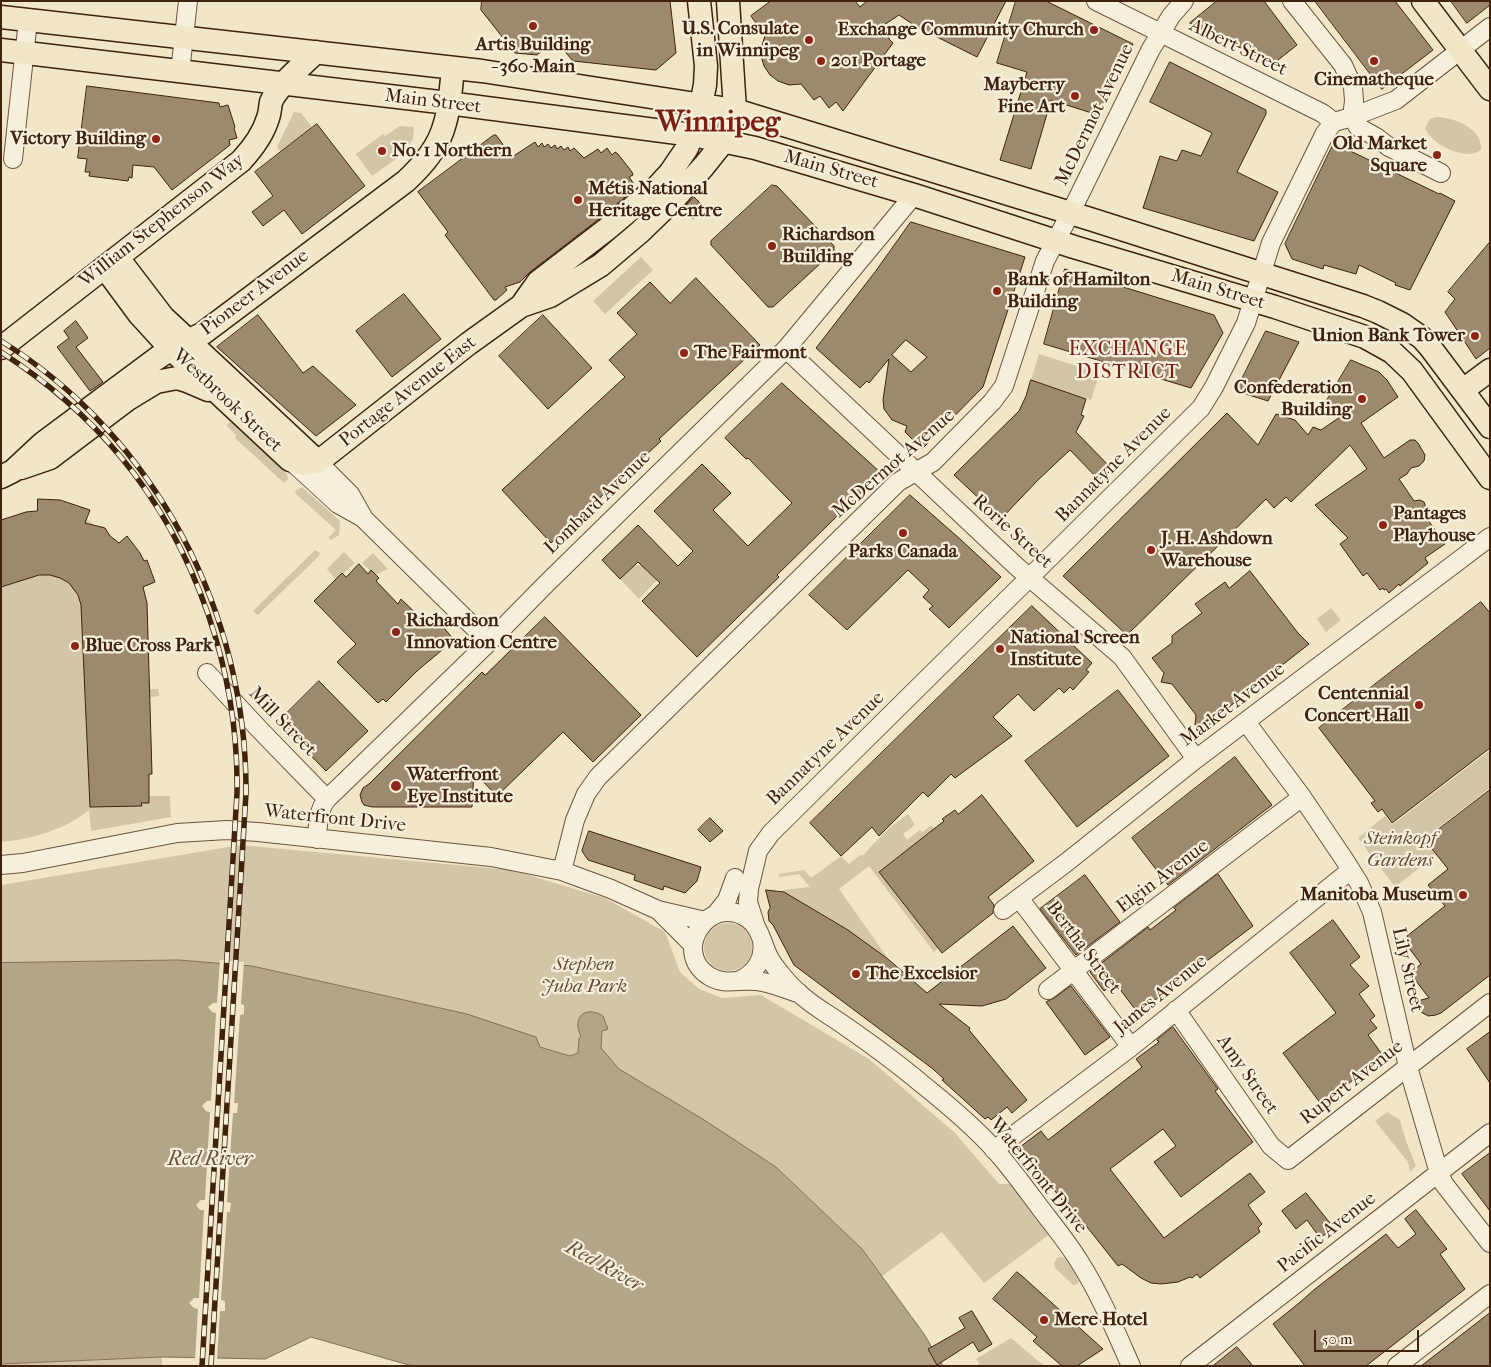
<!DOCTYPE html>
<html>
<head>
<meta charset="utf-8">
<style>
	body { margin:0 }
	#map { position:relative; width:1491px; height:1367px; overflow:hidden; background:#f1e7c8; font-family:"IM FELL French Canon",serif }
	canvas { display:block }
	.frame { position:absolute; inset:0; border:2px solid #3f230d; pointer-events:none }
	.scale { position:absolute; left:1314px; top:1330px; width:105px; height:22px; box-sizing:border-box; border:2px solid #3f230d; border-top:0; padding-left:6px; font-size:15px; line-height:18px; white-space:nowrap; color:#3f230d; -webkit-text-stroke:4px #f6efdb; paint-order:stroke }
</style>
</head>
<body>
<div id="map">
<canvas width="1491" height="1367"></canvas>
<div class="frame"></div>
<div class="scale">50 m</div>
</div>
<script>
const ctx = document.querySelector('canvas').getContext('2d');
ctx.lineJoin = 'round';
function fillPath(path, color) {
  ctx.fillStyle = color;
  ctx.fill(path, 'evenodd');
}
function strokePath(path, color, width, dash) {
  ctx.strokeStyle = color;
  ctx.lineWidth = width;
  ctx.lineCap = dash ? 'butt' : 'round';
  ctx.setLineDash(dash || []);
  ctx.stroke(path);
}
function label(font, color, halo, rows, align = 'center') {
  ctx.font = font + ' "IM FELL French Canon",serif';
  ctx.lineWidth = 4.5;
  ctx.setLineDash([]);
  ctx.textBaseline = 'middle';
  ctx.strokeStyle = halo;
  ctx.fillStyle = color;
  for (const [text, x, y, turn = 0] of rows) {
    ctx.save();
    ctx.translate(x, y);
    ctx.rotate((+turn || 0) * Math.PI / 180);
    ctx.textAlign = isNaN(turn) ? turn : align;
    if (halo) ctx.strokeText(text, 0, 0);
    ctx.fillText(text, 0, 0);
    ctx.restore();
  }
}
fillPath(new Path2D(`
	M294 112 301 113 312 127 281 152 277 147Z
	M1436 117C1453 117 1483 128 1481 150 1465 162 1431 144 1425 128L1430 119Z
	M400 126 414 127 413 139 400 156 372 176 356 154 383 134 385 136Z
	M641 257 653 270 605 314 593 301Z
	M1039 354 1095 372 1098 378 1091 400 1031 380Z
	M231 422 287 474 288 479 284 483 235 438 236 435 226 425Z
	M302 487 340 521 339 535 331 540 329 539V537L336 530 296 494 295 491Z
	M38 499 60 500 96 526C105 525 105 528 109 534 111 537 116 540 119 543L127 536 140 553 144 561 147 560 155 582 143 587 147 603 149 689H158L159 696 150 697 152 774H149V796H170L171 817 91 831 89 810C67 829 29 840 1 842V525L4 524 2 519 26 512 37 511Z
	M315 550 320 553 319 556 259 614 258 615 253 611Z
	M344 552 355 563 336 580 327 569Z
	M373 553 388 569 375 575 362 563Z
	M635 565H641L657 580 639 599 620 579Z
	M1331 608 1341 620 1326 632 1317 619Z
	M1490 750V788L1424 839 1436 855 1395 887 1358 838 1385 816 1392 825Z
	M908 814 915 825 903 834 907 840 920 830 922 832 932 825 934 829 879 872 938 948 934 952 869 866 839 889 887 957 886 959 848 930 784 892 783 890 810 887 799 874 779 877V874L804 870 811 878 841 856 849 864 860 855 862 856 888 829Z
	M240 845 511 870 605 898 665 932 680 972 699 989 722 998 761 995 869 1059 955 1133 999 1184H1011L1050 1234 984 1283 942 1232 881 1277 862 1249 776 1167 570 1056 540 1047 467 1014 252 966 231 963H1V885Z
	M704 947a24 24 0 1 1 48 0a24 24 0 1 1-48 0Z
	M1387 1112 1400 1120 1406 1141 1416 1166 1410 1172 1408 1162 1375 1121Z
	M1061 1257 1066 1258 1079 1281 1078 1284 1073 1285 1055 1268 1054 1263 1057 1258Z
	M1011 1338 1044 1366H977L979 1363 976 1359Z
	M162 1357V1366H1V1364Z`), '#d3c6a8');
const water = new Path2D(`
	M179 960 252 966 467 1014 536 1037 540 1047 570 1056 578 1053 579 1038 581 1036C571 1017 586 1005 603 1016L608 1029 602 1031 601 1048 619 1069 701 1118 776 1167 862 1249 924 1334 943 1366H412L311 1337 265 1359 162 1357 1 1364V963Z`);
fillPath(water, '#b4a488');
strokePath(water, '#857057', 1);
fillPath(new Path2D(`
	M220 960 244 962 241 1004 244 1005V1014L240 1015 234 1103H238L237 1113H233L227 1202 231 1203 230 1212H227L221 1300 225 1301V1311H220L217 1361 195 1360 198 1309 194 1308 189 1303 194 1298H199L204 1210H200L196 1205 201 1200H205L210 1112 206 1111 202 1106 207 1101H211L216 1013 212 1012 208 1007 213 1003H217Z`), '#f1e7c8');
const building = new Path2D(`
	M482 1H670L676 53 656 70 573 61 555 40 537 55 515 53 481 10Z
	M771 1H855L860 7 867 1H1006L977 57 917 27 899 15 884 25 889 33V39L893 43 843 111 836 102 829 108 820 96 814 100 801 84 789 85 778 81 770 75 764 66 761 56 762 45 765 36 751 16Z
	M1016 1H1046L1133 44 1098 115 1051 100 1031 169 1000 160 1027 72 997 63Z
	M1217 1H1264L1297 45 1273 64 1190 23Z
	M1315 1H1395L1433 50 1382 89Z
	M1451 1H1490V5L1467 23Z
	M1170 62 1266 110V114L1237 172 1278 192 1254 241 1143 208 1160 156 1177 161 1182 150 1201 156 1212 133 1150 102Z
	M87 86 219 103 220 107 228 105 235 127 234 128 237 138 229 140 230 145 172 190 154 167 133 165 132 178 129 177 128 181 89 176 90 172H85L87 159 78 158Z
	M317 124 365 186 302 234 284 210 263 226 252 212 273 196 255 172Z
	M494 135H496L512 157 535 142 538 147 542 143 544 147 548 144 551 148 555 145 557 149 561 146 564 150 568 147 570 151 574 148 584 158 598 149 601 153 607 148 612 155 615 152 618 154 632 172 633 175 629 177 634 184 628 189 631 192 599 219 530 272 520 282 505 287 507 290 496 300H494L445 235 448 232 418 192Z
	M1334 143 1439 194 1440 193 1455 201 1410 290 1395 285 1396 283 1359 265 1356 274 1324 265 1323 269 1292 259 1285 244Z
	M772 185 777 186 834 246V251L773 307H768L711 245V241Z
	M694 197 705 208 693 219 683 209Z
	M911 222 1025 257 983 387 922 449 905 432 907 426 892 420 884 409 883 400 889 359 869 383 867 381 860 388 816 348 875 272ZM906 340 927 357 911 372 892 355Z
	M1490 242V348L1476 359 1445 312 1455 299 1448 292Z
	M1065 269 1214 315 1223 333 1191 388 1044 344Z
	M696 278 760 345 659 439 661 441 551 543 502 490 625 377 609 360 637 334 617 313 650 282 670 303Z
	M404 294 441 339 392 377 356 331Z
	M258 315 303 373 313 366 356 405 316 436 217 347Z
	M543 315 592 368 548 409 499 356Z
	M76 321 88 338 76 347 103 382 90 391 57 347 69 338 64 331Z
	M1266 331 1299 342 1268 401 1236 391Z
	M1351 360 1379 372 1387 380 1398 397 1361 423 1384 458 1410 440H1415L1418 443 1425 455 1424 461 1419 466 1411 468 1407 474 1399 479 1414 501 1420 500 1424 502 1426 508 1423 513 1445 544 1426 557 1425 558 1428 563 1400 586 1399 584 1389 593 1386 589 1384 590 1383 588 1380 590 1367 573 1363 576 1340 544 1348 538 1315 505 1367 469 1350 445 1291 502 1286 497 1274 508 1266 499 1127 635 1063 576 1227 413 1258 445 1276 414 1295 420 1308 435 1313 427 1321 430 1340 417 1323 407Z
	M1031 380 1086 399 1081 415 1084 416 1076 432 1112 469 1100 481 1070 450 1038 480 1001 519 954 475 1019 411 1026 396Z
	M782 383 881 473 777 575 779 577 697 657 642 601 660 583 638 562 620 579 602 560 638 525 678 566 693 551 654 511 702 464 731 493 713 510 748 546 792 503 748 458 746 459 725 438Z
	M910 495 960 539 1001 577 949 628 929 609 933 606 923 597 929 590 908 570 847 630 809 595Z
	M38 499 60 500 90 510 85 523 105 528 110 536 119 543 127 536 140 553 144 561 147 560 155 582 143 587 147 603 152 774H149V803H141L142 806 90 807 81 605 78 595 69 583 60 578 50 575H39L1 587V520L26 512 37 511Z
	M359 564 368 574 371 570 379 578 376 581 398 604 401 599 426 623 435 617 454 640 417 671 386 702 383 699 378 703 337 662 356 644 314 601 342 573 346 577Z
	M1250 571 1298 633 1309 644 1229 707 1230 708 1221 716V717L1207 726 1195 725 1196 715 1172 684 1161 682 1164 673 1152 658 1172 643V636L1174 634 1202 613 1195 604 1225 582 1229 588Z
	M1481 602 1490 613V748L1392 823 1382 809 1378 812 1371 803 1375 801 1319 728Z
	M1032 606 1092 663 1086 670 1089 672 1073 690 1070 687 1064 693 1059 688 1034 711 1018 694 993 717 1012 736 955 778 951 774 928 797 923 792 879 836 872 827 841 856 810 823Z
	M545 617 641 715 593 762 563 732 497 796 474 772 472 807H372L364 805 362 802 360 795 363 788 369 784 482 672 485 675Z
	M319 681 368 731 326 771 278 722Z
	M1118 690 1169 756 1077 827 1025 761Z
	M1235 757 1272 805 1168 885 1132 838Z
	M1490 790V975L1441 1013 1436 1015 1428 1016 1421 1012 1413 1002 1429 998 1410 973 1421 964 1406 944 1410 940 1407 936 1445 906 1428 885 1448 869 1425 840Z
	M982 795 1034 861 988 897 994 905 993 913 942 953 879 872 944 821 942 819 955 810 958 814Z
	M710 818 723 831 710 842 698 830Z
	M589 831 701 867 697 881 685 893 664 886 663 890 634 880 635 875 588 860 582 851Z
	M1218 874 1253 926 1138 1013 1115 983 1104 991 1090 972 1148 927 1150 930 1176 910 1174 908Z
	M1085 875 1120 922 1076 955 1040 909Z
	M766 890 784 892 848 930 888 959 927 993 1013 926 1046 968 1006 999 982 1006 939 1004 970 1028 969 1030 1027 1100 1012 1113 1007 1107 991 1120 988 1117 985 1119 942 1080 944 1079 933 1069 794 965 773 925 769 921 768 912 770 908Z
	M1333 920 1360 957 1350 965 1369 986 1359 994 1375 1016 1370 1020 1377 1028 1368 1035 1384 1057 1321 1104 1283 1053 1336 1013 1290 953Z
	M1071 986 1110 1037 1085 1055 1046 1002 1054 998Z
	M1173 1027 1218 1089 1215 1091 1253 1142 1181 1197 1154 1162 1176 1146 1163 1129 1110 1169 1164 1238 1250 1173 1265 1192 1248 1205 1262 1224 1258 1228 1260 1232 1200 1278 1197 1274 1192 1278 1190 1277 1178 1282 1161 1284 1151 1283 1141 1278 1122 1264 1118 1266 1068 1203 1066 1205 1020 1147 1041 1131 1048 1140 1142 1067 1136 1059 1159 1042 1157 1040Z
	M1490 1032V1083L1467 1049Z
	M1490 1153V1211L1462 1174Z
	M1306 1193 1334 1228 1320 1238 1307 1220 1296 1229 1282 1211Z
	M1416 1210 1447 1249 1440 1254 1465 1289 1366 1366H1305L1273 1324 1299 1303 1315 1289 1386 1234 1398 1248 1416 1234 1405 1219Z
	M1017 1272 1022 1276 1103 1349 1077 1366H1062L1033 1341 1037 1337 993 1299Z
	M972 1311 992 1344 979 1352 973 1342 937 1365 928 1349 965 1328 959 1318Z
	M1490 1313V1366H1421L1447 1346Z
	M1237 1347 1253 1366H1213Z`);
fillPath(building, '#9c896e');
strokePath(building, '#3f230d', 1);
const minor = new Path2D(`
	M1096 1 1322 113 1334 122
	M1292 1 1343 65 1353 87 1354 101 1352 117 1358 127 1376 137 1389 147 1441 173
	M180 72 188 1
	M13 159 28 20
	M786 349 1016 566 1122 657 1196 759
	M290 460 338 504 363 518 489 642
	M318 462 350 494 363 517
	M207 673 260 730 327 799
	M1246 722 1302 797 1344 859 1359 883 1372 912 1408 1067 1439 1173 1444 1184 1490 1243
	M317 839C318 824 318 810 327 799L489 642 545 585 786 349 914 195
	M1 865 23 863 177 833 227 830 258 832 491 857 562 871 611 889 658 910 705 921
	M562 871 575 820 586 794 598 777 898 482 933 462 992 402 1004 386 1045 261 1070 214 1151 49 1171 16 1184 1
	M1019 898 1131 1047
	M658 910 693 945
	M1003 910 1067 862 1196 759 1490 537
	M715 915 727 900 735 878
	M756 927 748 902 749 889 758 851 771 833 1201 408 1214 387 1246 323 1271 243 1325 133 1334 122 1352 117 1396 100 1490 27
	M738 981C755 974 765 959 762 940
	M1048 990 1302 797
	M798 993C785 989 770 982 756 981 739 979 724 986 709 976 671 952 708 893 747 918 761 927 762 945 770 959 775 968 791 987 799 993 812 1006 830 1015 845 1026 871 1044 897 1063 922 1084 947 1104 972 1125 994 1149 1011 1168 1026 1189 1041 1209 1054 1226 1068 1243 1079 1261 1100 1294 1115 1330 1131 1366
	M1176 1010 1271 1146 1288 1160 1490 1003
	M994 1150 1131 1047 1351 870
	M1190 1366 1490 1133
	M1397 1366 1490 1294`);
const major = new Path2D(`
	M1423 1 1490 89
	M1 17 482 71 735 110 1090 219 1363 306 1378 312 1402 324 1422 338 1430 347 1490 427
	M1 50 448 103 693 135 755 148 914 195 1074 247 1275 307 1365 337 1392 352 1412 371 1490 478
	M118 258 163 317 318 462
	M105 268 139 314 171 349 290 460 305 464 318 462 468 344 521 306 550 296 601 265 640 232 675 198 704 166 724 141 729 130 735 110 728 1
	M521 306 538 282 607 229 657 187 670 173 687 148 698 120 705 85 706 66 699 1
	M1 348 241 161C253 148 263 135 268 118 270 113 270 107 271 102 278 85 303 65 316 52
	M1463 390 1490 370
	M21 468 50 458 128 399 156 382 177 378 187 381 208 390
	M1 477 13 471 43 443 156 359 171 349 202 334 406 181C423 165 439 147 445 123 450 106 451 86 453 69`);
strokePath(minor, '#6c543c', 20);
strokePath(major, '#3f230d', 25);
strokePath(minor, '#f6efdb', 18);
strokePath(major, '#f1e7c8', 22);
const rail = new Path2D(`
	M1 341C156 437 247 613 246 793L211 1366
	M1 352C46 381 86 415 120 456 197 548 239 674 237 793L202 1366`);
strokePath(rail, '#3f230d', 5.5);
strokePath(rail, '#f6efdb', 4, [11]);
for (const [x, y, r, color] of [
	[533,26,5,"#8f2418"],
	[1094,30,5,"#8f2418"],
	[809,40,5,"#8f2418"],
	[821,61,5,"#8f2418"],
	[1374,61,5,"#8f2418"],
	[1075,96,5,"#8f2418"],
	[156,139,5,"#8f2418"],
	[382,151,5,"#8f2418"],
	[1437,155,5,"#8f2418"],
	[578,200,5,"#8f2418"],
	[772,246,5,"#8f2418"],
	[997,291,5,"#8f2418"],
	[1475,336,5,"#8f2418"],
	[684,353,5,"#8f2418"],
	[1362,399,5,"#8f2418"],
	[1383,525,5,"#8f2418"],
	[903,533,5,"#8f2418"],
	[1151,550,5,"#8f2418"],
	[396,632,5,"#8f2418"],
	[75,646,5,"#8f2418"],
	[1000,649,5,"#8f2418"],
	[1419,705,5,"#8f2418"],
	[396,786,6,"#8f2418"],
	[1463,895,5,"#8f2418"],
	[856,974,5,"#8f2418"],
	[1044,1320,5,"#8f2418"]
]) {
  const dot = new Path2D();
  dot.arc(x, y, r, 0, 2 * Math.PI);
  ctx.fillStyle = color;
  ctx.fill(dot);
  strokePath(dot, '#f6efdb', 2);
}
label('bold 19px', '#3f230d', '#f6efdb', [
	["U.S. Consulate",799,29,"right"],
	["in Winnipeg",799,51,"right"],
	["Exchange Community Church",1084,30,"right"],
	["Artis Building",533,45,"center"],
	["- 360 Main",533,67,"center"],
	["201 Portage",831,61],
	["Cinematheque",1374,80,"center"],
	["Mayberry",1065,85,"right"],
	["Fine Art",1065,107,"right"],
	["Victory Building",146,139,"right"],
	["Old Market",1427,144,"right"],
	["Square",1427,166,"right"],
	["No. 1 Northern",392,151],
	["Métis National",588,189],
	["Heritage Centre",588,211],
	["Richardson",782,235],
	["Building",782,257],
	["Bank of Hamilton",1007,280],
	["Building",1007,302],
	["Union Bank Tower",1465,336,"right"],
	["The Fairmont",694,353],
	["Confederation",1352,388,"right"],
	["Building",1352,410,"right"],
	["Pantages",1393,514],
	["Playhouse",1393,536],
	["J. H. Ashdown",1161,539],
	["Warehouse",1161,561],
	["Parks Canada",903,552,"center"],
	["Richardson",406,621],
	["Innovation Centre",406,643],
	["National Screen",1010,638],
	["Institute",1010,660],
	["Blue Cross Park",85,646],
	["Centennial",1409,694,"right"],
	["Concert Hall",1409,716,"right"],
	["Waterfront",407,775],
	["Eye Institute",407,797],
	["Manitoba Museum",1453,895,"right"],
	["The Excelsior",866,974],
	["Mere Hotel",1054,1320]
], 'left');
label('19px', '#3f230d', '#f6efdb', [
	["Albert Street",1238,48,26],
	["Main Street",433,102,7],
	["McDermot Avenue",1095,115,-64],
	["Main Street",831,170,16],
	["William Stephenson Way",162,221,-38],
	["Main Street",1218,290,17],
	["Pioneer Avenue",255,293,-37],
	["Portage Avenue East",408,392,-38],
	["Westbrook Street",227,401,43],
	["McDermot Avenue",894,464,-41],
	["Bannatyne Avenue",1114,465,-45],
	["Lombard Avenue",598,503,-44],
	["Rorie Street",1012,532,42],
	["Market Avenue",1233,705,-37],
	["Mill Street",282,722,46],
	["Bannatyne Avenue",826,749,-44],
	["Waterfront Drive",335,819,6],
	["Elgin Avenue",1163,877,-37],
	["Bertha Street",1083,948,53],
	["Lily Street",1407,970,77],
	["James Avenue",1161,995,-39],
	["Amy Street",1247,1075,55],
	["Rupert Avenue",1352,1083,-38],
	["Waterfront Drive",1038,1176,51],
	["Pacific Avenue",1327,1233,-38]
]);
label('italic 19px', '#644c34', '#f6efdb', [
	["Steinkopf",1400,839],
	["Gardens",1400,861],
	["Stephen",584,965],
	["Juba Park",584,987]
]);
ctx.letterSpacing = '1px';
label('20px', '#7a1f14', '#f6efdb', [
	["EXCHANGE",1128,350],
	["DISTRICT",1128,373]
]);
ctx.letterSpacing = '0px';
label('italic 20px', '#685038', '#f6efdb', [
	["Red River",210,1160],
	["Red River",604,1267,29]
]);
label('bold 29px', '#7a1f14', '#f6efdb', [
	["Winnipeg",718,124]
]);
</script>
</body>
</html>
